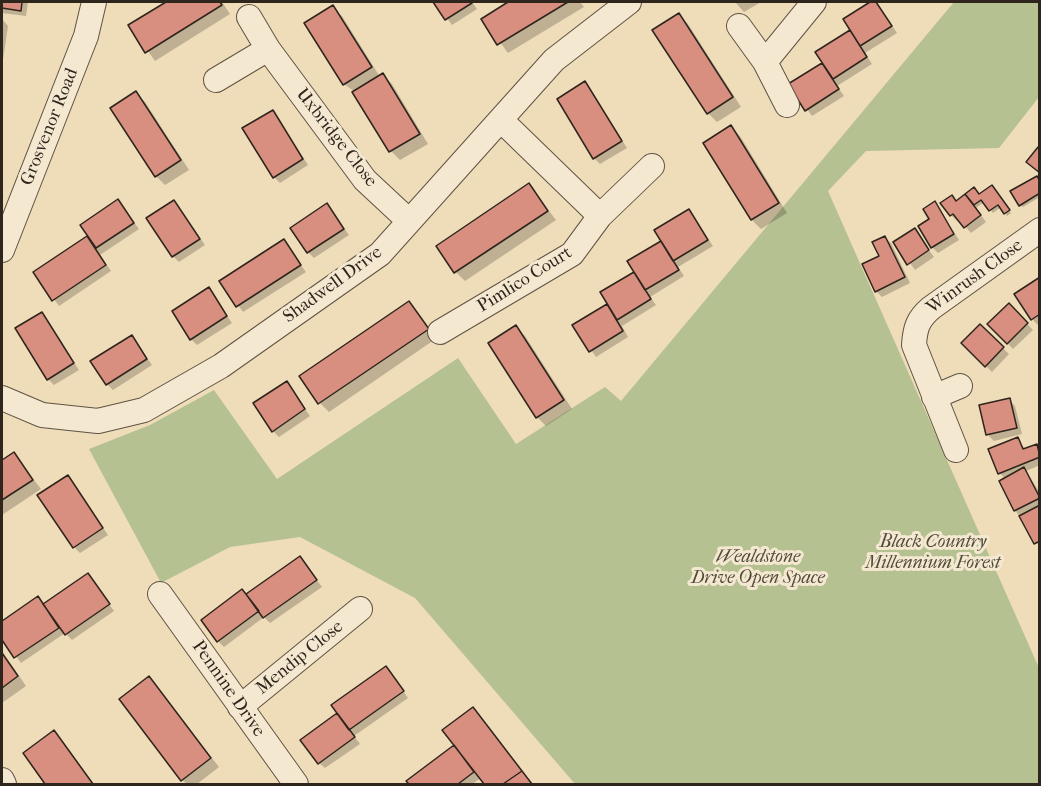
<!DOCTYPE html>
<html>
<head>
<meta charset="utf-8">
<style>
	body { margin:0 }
	#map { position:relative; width:1041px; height:786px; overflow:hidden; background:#efdcb8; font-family:"IM FELL French Canon",serif }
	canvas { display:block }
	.frame { position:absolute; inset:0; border:3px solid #2e251d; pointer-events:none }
</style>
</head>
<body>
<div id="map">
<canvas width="1041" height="786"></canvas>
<div class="frame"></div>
</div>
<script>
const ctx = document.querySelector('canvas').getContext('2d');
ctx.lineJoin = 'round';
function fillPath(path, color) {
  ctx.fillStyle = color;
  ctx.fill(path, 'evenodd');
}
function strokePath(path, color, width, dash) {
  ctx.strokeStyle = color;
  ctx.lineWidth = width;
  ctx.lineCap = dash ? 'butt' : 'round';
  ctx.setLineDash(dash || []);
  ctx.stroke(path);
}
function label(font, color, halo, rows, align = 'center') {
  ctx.font = font + ' "IM FELL French Canon",serif';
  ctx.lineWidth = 6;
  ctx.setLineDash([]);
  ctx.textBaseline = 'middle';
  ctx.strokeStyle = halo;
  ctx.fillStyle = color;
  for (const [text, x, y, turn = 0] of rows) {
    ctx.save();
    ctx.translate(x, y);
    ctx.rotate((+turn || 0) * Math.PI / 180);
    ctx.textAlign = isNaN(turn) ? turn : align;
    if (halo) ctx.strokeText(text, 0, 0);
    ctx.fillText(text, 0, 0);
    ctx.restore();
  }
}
fillPath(new Path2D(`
	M954 2H1039V97L999 148 866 151 828 191 1039 668V784H575L415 598 300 537 230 547 161 583 89 449 150 425 214 390 277 479 458 358 516 444 605 387 621 401Z`), '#b6c191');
fillPath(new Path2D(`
	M2 2H28L26 16 2 13Z
	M169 2H222L230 14 155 61 130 26Z
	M435 2H472L477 9 452 25Z
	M511 2H580L584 7 508 53 483 19Z
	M735 2H761L744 12Z
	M873 2 880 7 897 33 865 53 872 64 837 86 844 96 812 116 790 85 824 63 852 30 845 20Z
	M332 7 342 16 380 77 382 75 392 84 428 144 400 160 391 151 355 92 344 84Z
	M679 15 688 24 741 107 717 122 708 113Z
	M2 19 8 26 3 60H2Z
	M585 83 627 148 600 164 594 158Z
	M136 93 145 102 189 170 165 185 156 176Z
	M273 112 308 165 280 183 274 177Z
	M731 127 740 136 787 213 761 229 752 220 705 143Z
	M1040 181V197L1023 207 1020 205Z
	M529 185 556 220 465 281 456 272Z
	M994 189 1011 213 1007 216 1001 207 993 213 984 202 976 208 986 222 971 233 959 219 957 221 951 215 957 203 966 195H979Z
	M118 201 139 229 100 255 111 271 59 306 35 272 89 236Z
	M174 201 205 245 179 262 173 256Z
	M935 203 959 240 938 253 932 247 931 219Z
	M327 205 349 235 314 258 308 252Z
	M689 211 713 246 678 267 684 276 650 297 656 305 622 326 628 337 596 357 574 326 609 305Z
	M914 230 934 257 915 270 895 242Z
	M885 238 891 243 910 283 882 297 876 291Z
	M283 241 306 272 243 312 221 281Z
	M1040 279V324L1038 325 1032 319Z
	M209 289 232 323 197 345 191 339Z
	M409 303 437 338 329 412 320 403Z
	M1009 305 1033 330 1013 349 989 324Z
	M42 314 79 370 54 385 48 379Z
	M980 326 1009 354 992 372 963 343Z
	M516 327 525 336 572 409 546 426 537 417Z
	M132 337 152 365 113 390 107 384Z
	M287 383 310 416 279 437 273 431Z
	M1009 400 1015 406 1022 434 994 441 988 435 981 406Z
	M1017 439 1026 450 1037 445 1040 448V465L1026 471 1040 493V547L1015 510 1005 479 1000 473Z
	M14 454 41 489 2 515V462Z
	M68 477 108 535 80 553 74 547Z
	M300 558 322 587 270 623 264 617 224 647 218 641 247 596Z
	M88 575 114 611 72 640 65 633 21 663 2 638V623L37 598 44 605Z
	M2 651 26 686 2 703Z
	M392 674 408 698 354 736 360 744 325 768 319 763Z
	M149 678 219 767 197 784H187L182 780Z
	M473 709 532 784H486L481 778 472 784H411L408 781 453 747Z
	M54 732 63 742 94 784H47L25 754Z`), '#0003');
const building = new Path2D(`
	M2 2H22L21 11 2 8Z
	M166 2H220L222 5 145 53 128 25Z
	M433 2H471L472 3 445 20Z
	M508 2H568L497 45 481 19Z
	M870 2H876L892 26 860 46 843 19Z
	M333 5 372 67 343 85 304 23Z
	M679 13 733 97 707 114 652 30Z
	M850 30 867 57 833 79 815 52Z
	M822 63 839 89 805 111 788 84Z
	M383 73 420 134 389 152 352 92Z
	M585 81 622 141 593 159 557 99Z
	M136 91 181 160 155 177 110 108Z
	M273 110 303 159 273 178 242 128Z
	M731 125 779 203 751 220 703 143Z
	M1038 147 1040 148V173L1026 162Z
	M1037 176 1040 181V193L1019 206 1010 191Z
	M529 183 548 211 454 273 436 246Z
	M992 185 1010 210 1004 214 998 205 989 211 981 200 974 205 965 194 974 187 979 194Z
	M965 194 981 215 964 228 953 214 950 216 940 203 952 195 956 201Z
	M118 199 134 223 96 248 80 225Z
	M174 200 200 239 172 257 146 218Z
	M935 201 954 234 931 248 918 226 929 219 923 209Z
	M327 203 344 229 307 253 290 228Z
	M689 209 708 240 673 261 654 230Z
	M915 228 929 250 907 265 893 242Z
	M87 236 106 265 52 301 33 272Z
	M885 236 905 277 875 292 862 264 879 256 872 242Z
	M284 239 301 265 236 307 219 281Z
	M661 241 679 270 645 290 627 261Z
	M634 272 651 299 617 320 600 292Z
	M1040 277V314L1031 320 1014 294Z
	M209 287 227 316 190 340 172 311Z
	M409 301 429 329 318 404 299 376Z
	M1009 303 1028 323 1007 344 987 324Z
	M607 304 623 331 589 352 572 325Z
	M42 312 74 363 47 380 15 328Z
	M980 324 1004 347 985 367 961 343Z
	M516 325 564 400 536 418 488 343Z
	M132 335 147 359 106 385 90 361Z
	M287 381 305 409 272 432 253 403Z
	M1010 398 1017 428 986 435 979 405Z
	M1018 437 1023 449 1037 444 1040 457 998 474 988 449Z
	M14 452 33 480 2 500V460Z
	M1024 467 1040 498 1014 511 999 481Z
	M68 475 103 528 73 548 37 495Z
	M1040 505V541L1034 544 1019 516Z
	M300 556 317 580 263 618 246 594Z
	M88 573 110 604 65 635 43 604Z
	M242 589 259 611 217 642 201 620Z
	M38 596 59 628 14 658 2 640V621Z
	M2 653 18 676 2 688Z
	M386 666 404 691 349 730 331 705Z
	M149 676 211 758 181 781 119 699Z
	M473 707 522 771 503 784H484L442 730Z
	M337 713 355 737 318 764 300 740Z
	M54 730 93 784H45L23 753Z
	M454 745 474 772 458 784H409L406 781Z
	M522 771 532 784H503Z`);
fillPath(building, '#d88f7f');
strokePath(building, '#2e251d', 1.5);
const street = new Path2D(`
	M249 17 268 49 365 180 409 221
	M739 26 765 62 787 105
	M765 62 814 2
	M216 80 268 49
	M501 120 600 216
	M2 250 86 36 94 2
	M440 332 572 254 600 216 652 166
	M934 397 960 386
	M2 398 42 415 98 421 144 410 221 366 380 254 554 60 629 2
	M956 450 914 345C915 328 918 319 931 308L1040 230
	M160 594 296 784
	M240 707 360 609
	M2 780 4 784`);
strokePath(street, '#5e5344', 26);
strokePath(street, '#f5e8d1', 24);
label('18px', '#2e251d', '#f5e8d1', [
	["Grosvenor Road",50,127,-68],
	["Uxbridge Close",336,138,52],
	["Winrush Close",975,277,-36],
	["Pimlico Court",525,280,-32],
	["Shadwell Drive",333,285,-36],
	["Mendip Close",300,658,-39],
	["Pennine Drive",228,689,55]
]);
label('italic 18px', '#504c3a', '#f5e8d1', [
	["Black Country",933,543],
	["Millennium Forest",933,564],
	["Wealdstone",758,558],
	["Drive Open Space",758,579]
]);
</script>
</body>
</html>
